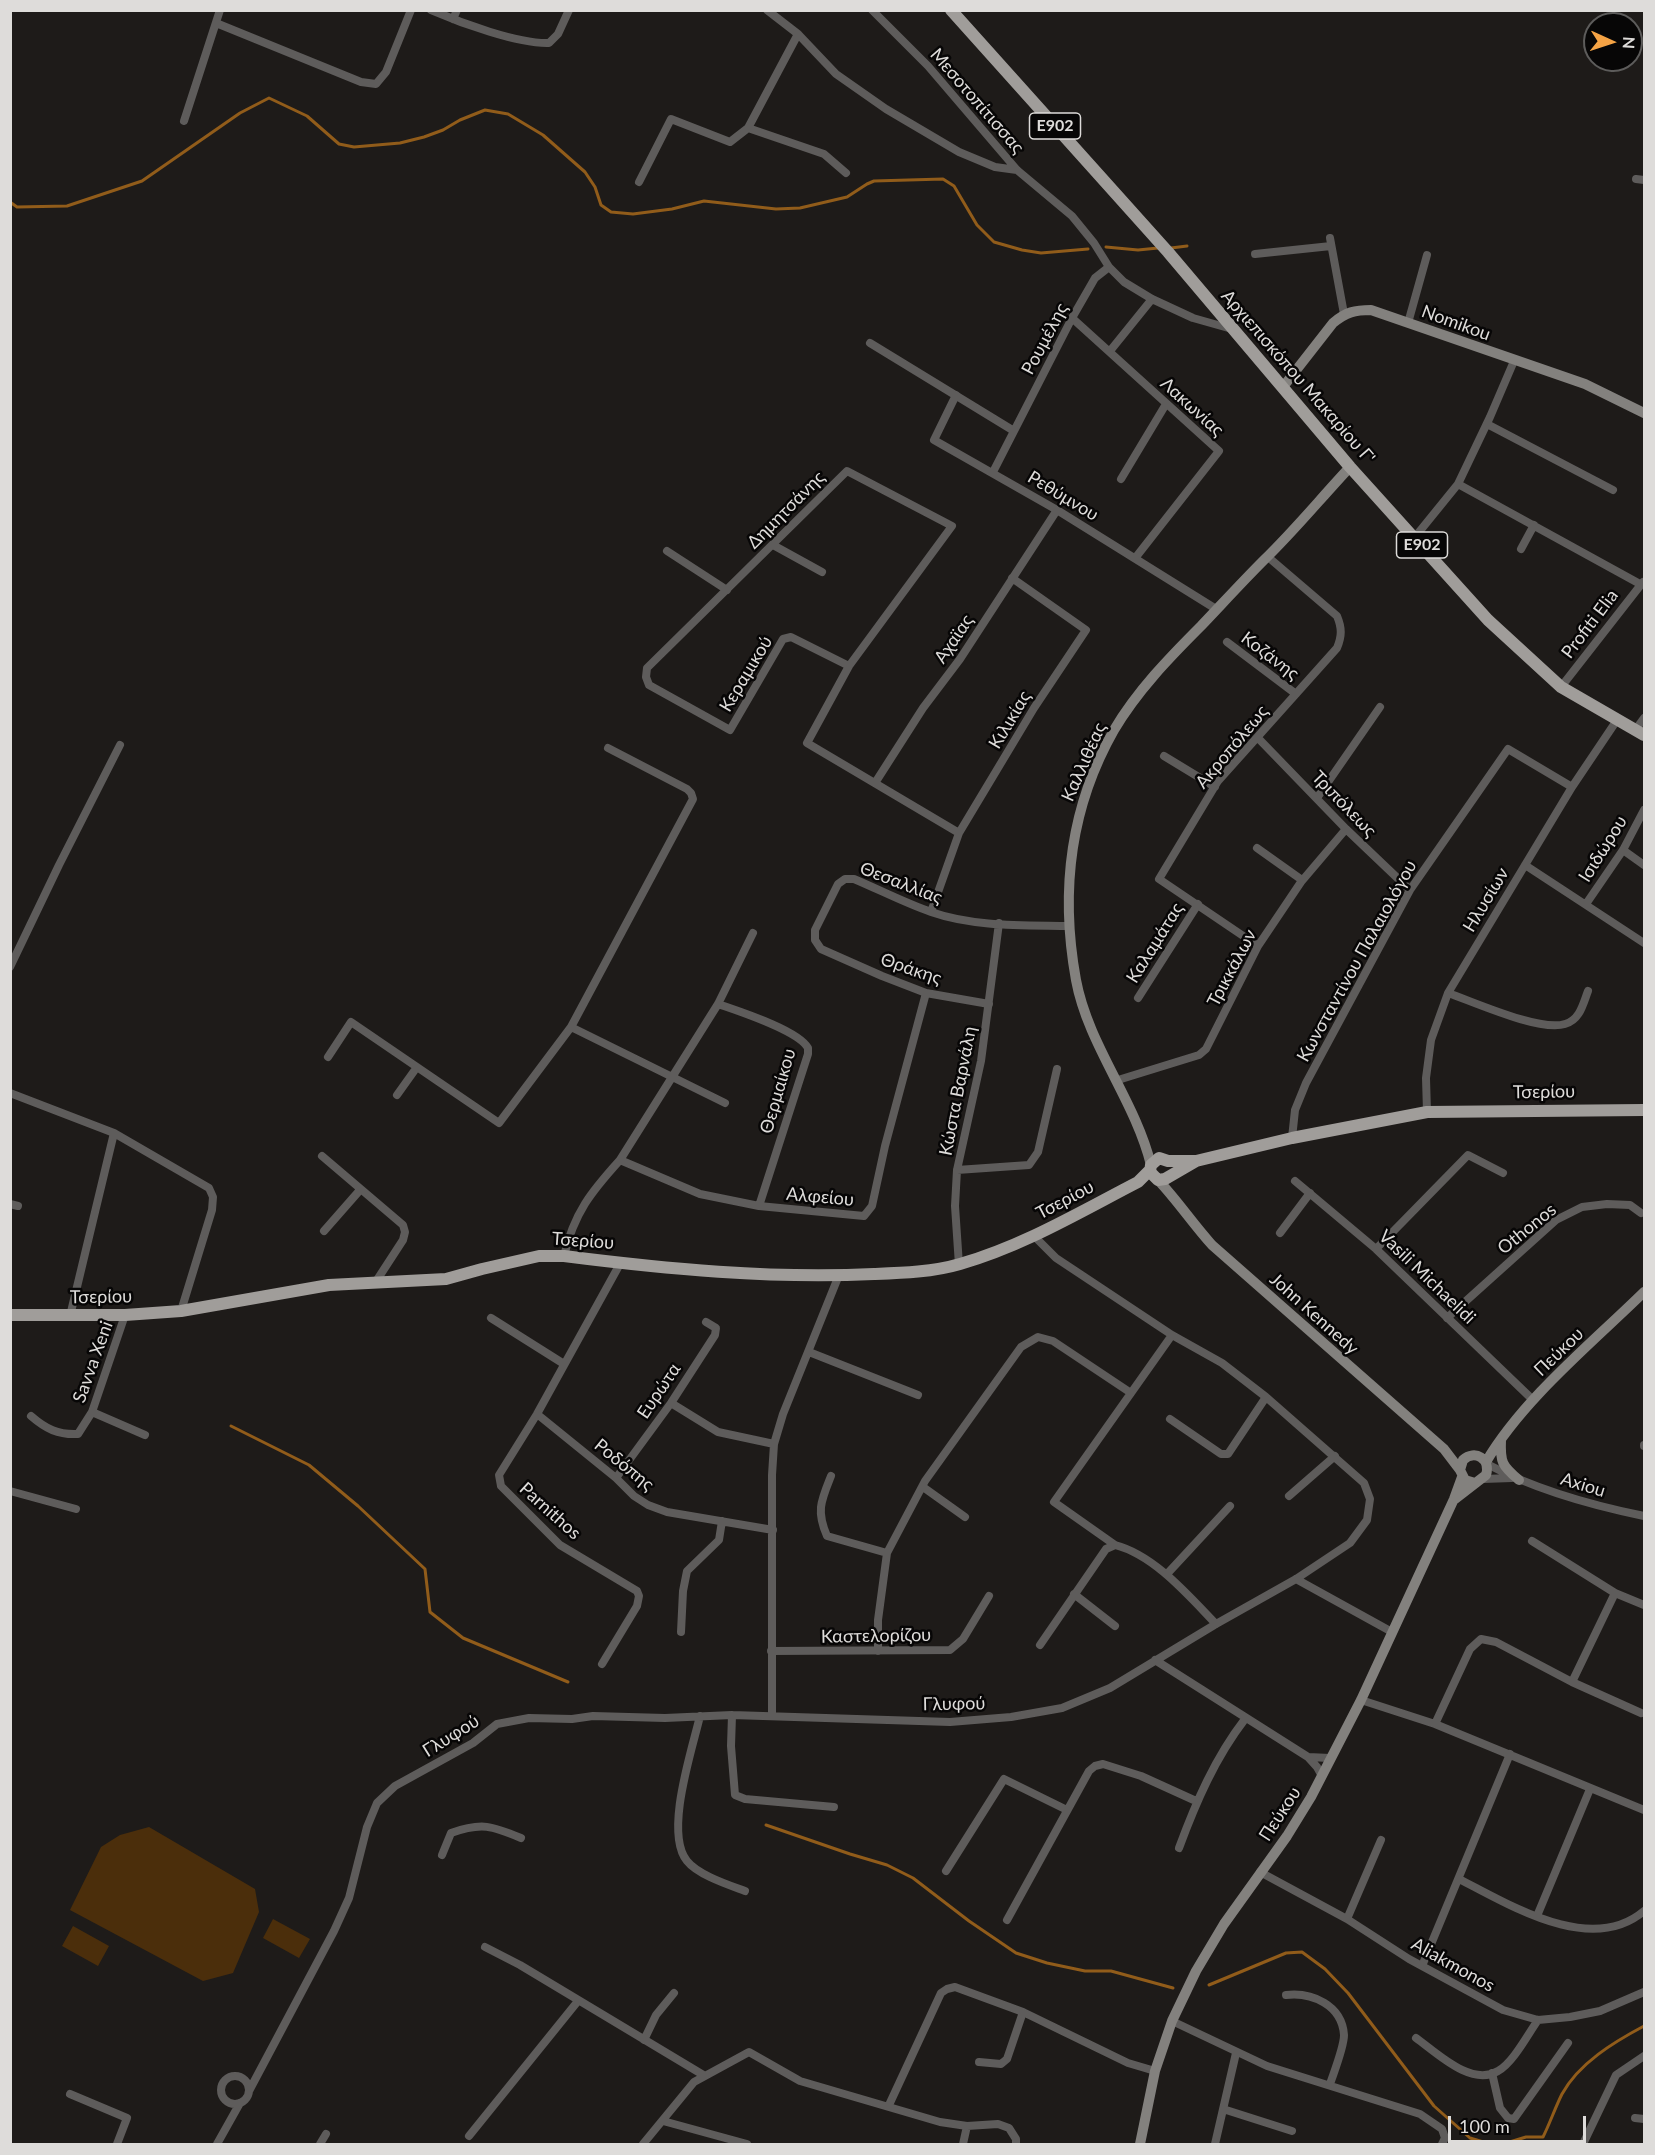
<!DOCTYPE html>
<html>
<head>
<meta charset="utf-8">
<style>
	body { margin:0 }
	#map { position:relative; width:1655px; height:2155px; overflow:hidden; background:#1e1b19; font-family:Lato,sans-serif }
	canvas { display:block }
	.frame { position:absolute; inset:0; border:12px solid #dedcda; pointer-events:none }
	.north { position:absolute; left:1583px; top:12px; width:60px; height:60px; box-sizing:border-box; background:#070606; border:2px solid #5d5c5b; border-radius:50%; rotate:93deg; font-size:16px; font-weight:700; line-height:24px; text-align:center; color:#dedcda }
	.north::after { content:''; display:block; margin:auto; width:21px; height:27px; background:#f5a345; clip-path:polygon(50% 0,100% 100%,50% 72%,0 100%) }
	.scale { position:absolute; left:1448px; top:2116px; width:138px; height:27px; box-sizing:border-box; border:3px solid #dedcda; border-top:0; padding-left:8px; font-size:18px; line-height:21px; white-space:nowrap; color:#dedcda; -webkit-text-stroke:4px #070606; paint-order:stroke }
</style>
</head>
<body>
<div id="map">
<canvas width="1655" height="2155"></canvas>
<div class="frame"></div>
<div class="north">N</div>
<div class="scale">100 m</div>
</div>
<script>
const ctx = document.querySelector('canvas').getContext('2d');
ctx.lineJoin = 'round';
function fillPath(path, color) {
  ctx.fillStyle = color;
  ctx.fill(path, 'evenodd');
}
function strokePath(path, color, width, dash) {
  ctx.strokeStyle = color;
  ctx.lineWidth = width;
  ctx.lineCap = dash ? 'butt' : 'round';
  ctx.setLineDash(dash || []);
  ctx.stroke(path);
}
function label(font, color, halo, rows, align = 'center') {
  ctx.font = font + ' Lato,sans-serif';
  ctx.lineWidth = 5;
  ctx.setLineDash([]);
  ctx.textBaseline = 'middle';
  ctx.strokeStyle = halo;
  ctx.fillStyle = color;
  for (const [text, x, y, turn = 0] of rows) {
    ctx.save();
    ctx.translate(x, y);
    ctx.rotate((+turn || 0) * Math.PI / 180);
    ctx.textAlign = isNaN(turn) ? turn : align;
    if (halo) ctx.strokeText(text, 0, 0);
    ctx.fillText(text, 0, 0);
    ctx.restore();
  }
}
fillPath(new Path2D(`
	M149 1827 255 1889 259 1912 233 1973 203 1981 70 1910 101 1847 120 1835Z
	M273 1919 310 1939 299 1958 263 1938Z
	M73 1926 109 1946 98 1966 62 1946Z`), '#4b2e0b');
strokePath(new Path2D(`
	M10 202 17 207 67 206 142 181 240 113 269 98 307 116 339 144 354 147 400 143 424 137 443 130 460 120 485 110 508 114 543 135 585 172 595 187 601 205 611 212 633 214 672 209 704 201 776 209 800 208 847 197 867 184 874 181 943 179 954 186 977 225 994 242 1022 250 1041 253 1088 249
	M1106 247 1138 250 1158 248
	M1171 248 1187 246
	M231 1426 309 1465 358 1506 425 1569 430 1612 463 1638 568 1682
	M766 1825 850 1854 887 1865 913 1878 969 1921 1016 1953 1047 1963 1085 1971H1111L1173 1988
	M1209 1985 1286 1953 1302 1952 1325 1969 1348 1993 1434 2106 1470 2138 1490 2144
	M1503 2144 1526 2137H1543C1550 2123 1555 2108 1562 2094 1579 2063 1614 2042 1644 2026`), '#915c1a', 3);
strokePath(new Path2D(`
	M431 10C461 23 518 44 549 43L558 34 569 10
	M767 10 798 34 836 74 886 109 959 152 995 167 1017 170
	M872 10 928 66 1017 170 1072 216 1094 243 1109 267 1124 282 1152 299 1193 318 1232 329
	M453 19 457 10
	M216 23 361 82 376 84 386 72 411 10
	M184 121 220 10
	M748 128 824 154 846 173
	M1636 179 1644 180
	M639 182 671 119 730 142 748 128 798 34
	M1330 238 1344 314
	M1255 254 1331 246
	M1072 318 1219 451 1136 557
	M1408 323 1427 255
	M870 343 1014 431
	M1110 351 1152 299
	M956 395 934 440 1057 510 1216 609
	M1487 424 1613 490
	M993 472 1072 318 1095 278 1109 267
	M1121 479 1166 404
	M1458 484 1640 584
	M1415 537 1458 484 1490 417 1514 361
	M773 545 822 572
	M1521 549 1534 525
	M667 551 727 590
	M1227 642 1296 694
	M849 666 791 637 783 639 730 730 649 685 646 677 647 668 847 471 952 526 849 666 807 743 959 833
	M1561 687 1643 582
	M1636 729 1644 718
	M1258 738 1346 829 1410 890
	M1164 756 1215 787
	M875 783 923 708 960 659 1057 510
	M1317 798 1380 707
	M1257 848 1302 880
	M1623 850 1644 865
	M1525 865 1644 943
	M1586 904 1623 850 1644 810
	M931 912 959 833 1034 708 1086 630 1012 578
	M1258 946 1159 879 1218 781 1337 648C1342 636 1342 628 1337 616L1268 557
	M10 967 59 865 120 745
	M1448 993C1474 1002 1540 1032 1565 1024 1580 1020 1583 1004 1588 991
	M1138 998 1198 904
	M718 1004C738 1011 798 1030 808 1048V1054L759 1206
	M989 1004 926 993 882 976 821 949 815 940V930L838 884 845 879H854C880 890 905 903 931 912 974 927 1024 925 1069 926
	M571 1027 725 1103
	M328 1057 351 1022 499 1123 571 1027 693 799 691 793 687 789 608 748
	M1118 1080 1199 1055 1206 1049 1258 946 1301 882 1346 829
	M10 1093 114 1133 209 1188 213 1197 212 1210 181 1311
	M397 1095 417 1067
	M1427 1112 1426 1078 1431 1040 1448 993 1572 787 1617 720
	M1292 1138 1295 1110 1306 1083 1410 890 1508 749 1572 787
	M322 1156 403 1225 405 1232 403 1240 375 1283
	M620 1160 700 1194 759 1206 864 1216 872 1206 885 1146 926 993
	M957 1170 1029 1165 1038 1152 1057 1069
	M1295 1181 1376 1249 1533 1400
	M10 1204 18 1206
	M324 1231 360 1190
	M1280 1233 1310 1193
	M1376 1249 1468 1155 1503 1173
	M564 1256C574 1213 591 1192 620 1160L718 1004 753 933
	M959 1265 955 1206 957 1170 981 1061 999 923
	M70 1316 114 1133
	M491 1318 564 1364
	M1447 1318 1556 1220 1582 1207 1607 1204 1630 1205 1641 1213
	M1172 1335 1054 1502 1115 1545C1154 1555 1188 1595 1216 1624
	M809 1352 918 1395
	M671 1403 718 1432 774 1444
	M92 1412 145 1435
	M537 1414 616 1478 634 1496 648 1505 667 1512 773 1530
	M31 1416C46 1429 58 1435 78 1434L92 1412 125 1315
	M1170 1419 1221 1454H1228L1266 1397
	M1644 1446V1445
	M1487 1464C1536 1490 1590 1505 1644 1516
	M831 1476C821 1501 816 1511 827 1536L887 1553
	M616 1478 671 1403 715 1335 716 1328 706 1322
	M1483 1479 1512 1478
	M923 1487 965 1517
	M10 1491 76 1509
	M1289 1496 1335 1456
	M1532 1541 1615 1593 1644 1605
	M1167 1574 1230 1506
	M1296 1579 1392 1632
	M1074 1594 1115 1626
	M681 1632 683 1591 687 1571 719 1540 722 1521
	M1040 1645 1106 1549 1115 1545
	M771 1651 950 1650 963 1639 989 1596
	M878 1651V1620L887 1553 925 1481 1021 1347 1038 1337 1053 1341 1131 1393
	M1155 1660 1308 1757 1317 1767 1322 1776
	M602 1664 637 1606 639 1596 637 1591 560 1545 501 1486 499 1475 537 1414 621 1262
	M1572 1682 1615 1593
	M1361 1700 1435 1724 1644 1810
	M732 1715 731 1746 735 1795 745 1799 834 1807
	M772 1715V1475L774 1444 783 1414 839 1275
	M700 1716C692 1750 664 1833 687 1861 698 1875 729 1885 745 1891
	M1435 1724 1470 1649 1481 1639 1496 1642 1572 1682 1641 1713
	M1308 1757 1330 1758
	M1179 1848C1196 1802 1215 1758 1245 1719
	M442 1855 451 1833C482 1822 492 1826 521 1838
	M946 1871 1004 1779 1067 1810
	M1260 1872 1347 1919 1409 1959 1503 2010 1538 2020 1570 2017 1600 2011 1644 1992
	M1459 1879C1510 1905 1591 1956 1644 1911
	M1537 1916 1590 1789
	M1347 1919 1381 1840
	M1007 1920 1089 1771 1095 1766 1103 1764 1141 1776 1196 1801
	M485 1947 520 1965 705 2076
	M1422 1966 1510 1754
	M1286 1995C1312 1992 1342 2005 1344 2035 1344 2047 1334 2072 1330 2084
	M1023 2012 1128 2063 1155 2071
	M1172 2021 1267 2066 1420 2114 1442 2129 1445 2138 1442 2144
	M1416 2038C1437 2053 1471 2087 1498 2071 1513 2063 1528 2034 1538 2020
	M644 2040 656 2015 674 1993
	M1492 2073 1500 2108 1508 2118 1514 2119 1568 2043
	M221 2090a14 14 0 1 1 28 0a14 14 0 1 1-28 0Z
	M249 2091 334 1931 349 1898 367 1827 377 1803 395 1786 473 1743 497 1724 529 1718 572 1719 593 1716 665 1718 732 1715 950 1722 1011 1717 1062 1708 1110 1688 1216 1624 1296 1579 1350 1543 1367 1520 1370 1499 1364 1483 1266 1397 1222 1363 1172 1335 1056 1258 1035 1237
	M70 2094 127 2118 117 2144
	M889 2105 941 1993 947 1989 955 1987 1023 2012 1007 2059 1001 2064 979 2062
	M1223 2109 1292 2131
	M1635 2118 1644 2119
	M663 2121 747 2144
	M469 2136 578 2001
	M217 2144 240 2103
	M320 2144 326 2134
	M643 2144 694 2082 749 2052 800 2081 940 2122 967 2126 998 2124 1009 2128 1016 2139V2144
	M963 2144 967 2126
	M1215 2144 1236 2053
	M1583 2144 1616 2075 1644 2056`), '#5e5c5b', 8);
strokePath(new Path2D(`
	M1283 387 1333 323C1346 312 1355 310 1371 310L1585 384 1644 413
	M1151 1165C1135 1100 1088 1045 1076 980 1060 892 1069 809 1114 730 1137 691 1169 658 1201 626 1222 604 1242 582 1264 560 1294 531 1321 498 1350 467
	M1158 1180C1177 1200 1193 1224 1212 1245L1444 1449 1460 1470
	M1501 1440C1500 1462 1502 1466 1519 1480
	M1486 1462C1523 1399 1592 1343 1644 1292
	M1455 1499 1486 1475C1491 1459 1475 1449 1463 1460L1460 1470 1465 1480 1475 1483
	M1140 2144 1155 2071 1172 2021 1196 1971 1224 1924 1287 1836 1311 1797 1361 1700 1454 1499 1462 1477`), '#83817e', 10);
strokePath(new Path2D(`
	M951 10 1168 252 1350 467 1488 620 1561 687 1644 735
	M1196 1161 1165 1179 1158 1180 1150 1172 1151 1165 1159 1158 1168 1161H1196L1292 1138 1427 1112 1644 1110
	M10 1315H125L181 1311 329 1285 446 1279 482 1269 539 1256H564C666 1269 771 1279 874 1274 902 1273 933 1272 960 1264 1023 1246 1080 1212 1138 1182L1150 1170`), '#a09d9a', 12);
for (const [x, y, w] of [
	[1055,126,51],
	[1422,545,51]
]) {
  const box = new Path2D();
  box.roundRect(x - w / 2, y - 13, w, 26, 4.5);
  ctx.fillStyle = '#070606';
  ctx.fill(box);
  strokePath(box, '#dedcda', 1.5);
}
label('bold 16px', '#dedcda', null, [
	["E902",1055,126],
	["E902",1422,545]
]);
label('18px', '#dedcda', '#070606', [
	["Μεσοτοπίτισσας",977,101,49],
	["Nomikou",1456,323,20],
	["Ρουμέλης",1045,339,-62],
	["Αρχιεπισκόπου Μακαρίου Γ'",1298,377,49],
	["Λακωνίας",1192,407,42],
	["Ρεθύμνου",1063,496,31],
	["Δημητσάνης",786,510,-45],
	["Profiti Elia",1590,624,-53],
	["Αχαϊας",954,639,-56],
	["Κοζάνης",1270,656,37],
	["Κεραμικού",746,674,-59],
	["Κιλικίας",1010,720,-59],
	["Ακροπόλεως",1232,747,-50],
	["Καλλιθέας",1084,762,-66],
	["Τριπόλεως",1344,804,46],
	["Ισιδώρου",1603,849,-58],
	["Θεσαλλίας",901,883,21],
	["Ηλυσίων",1486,900,-59],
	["Καλαμάτας",1155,943,-58],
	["Κωνσταντίνου Παλαιολόγου",1357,961,-61],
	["Τρικκάλων",1232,968,-62],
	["Θράκης",911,969,19],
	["Θερμαίκου",778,1091,-74],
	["Κώστα Βαρνάλη",958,1091,-79],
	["Τσερίου",1544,1092,-1],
	["Αλφείου",820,1197,5],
	["Τσερίου",1065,1200,-28],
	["Othonos",1527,1229,-39],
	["Τσερίου",583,1241,4],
	["Vasili Michaelidi",1427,1277,44],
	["Τσερίου",101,1297,-1],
	["John Kennedy",1314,1314,42],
	["Πεύκου",1559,1352,-44],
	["Savva Xeni",93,1362,-70],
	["Ευρώτα",659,1391,-56],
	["Ροδόπης",624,1465,39],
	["Axiou",1583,1485,17],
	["Parnithos",550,1511,42],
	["Καστελορίζου",876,1636,-1],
	["Γλυφού",954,1704,-1],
	["Γλυφού",451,1736,-32],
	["Πεύκου",1280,1814,-57],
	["Aliakmonos",1453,1965,29]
]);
</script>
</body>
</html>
